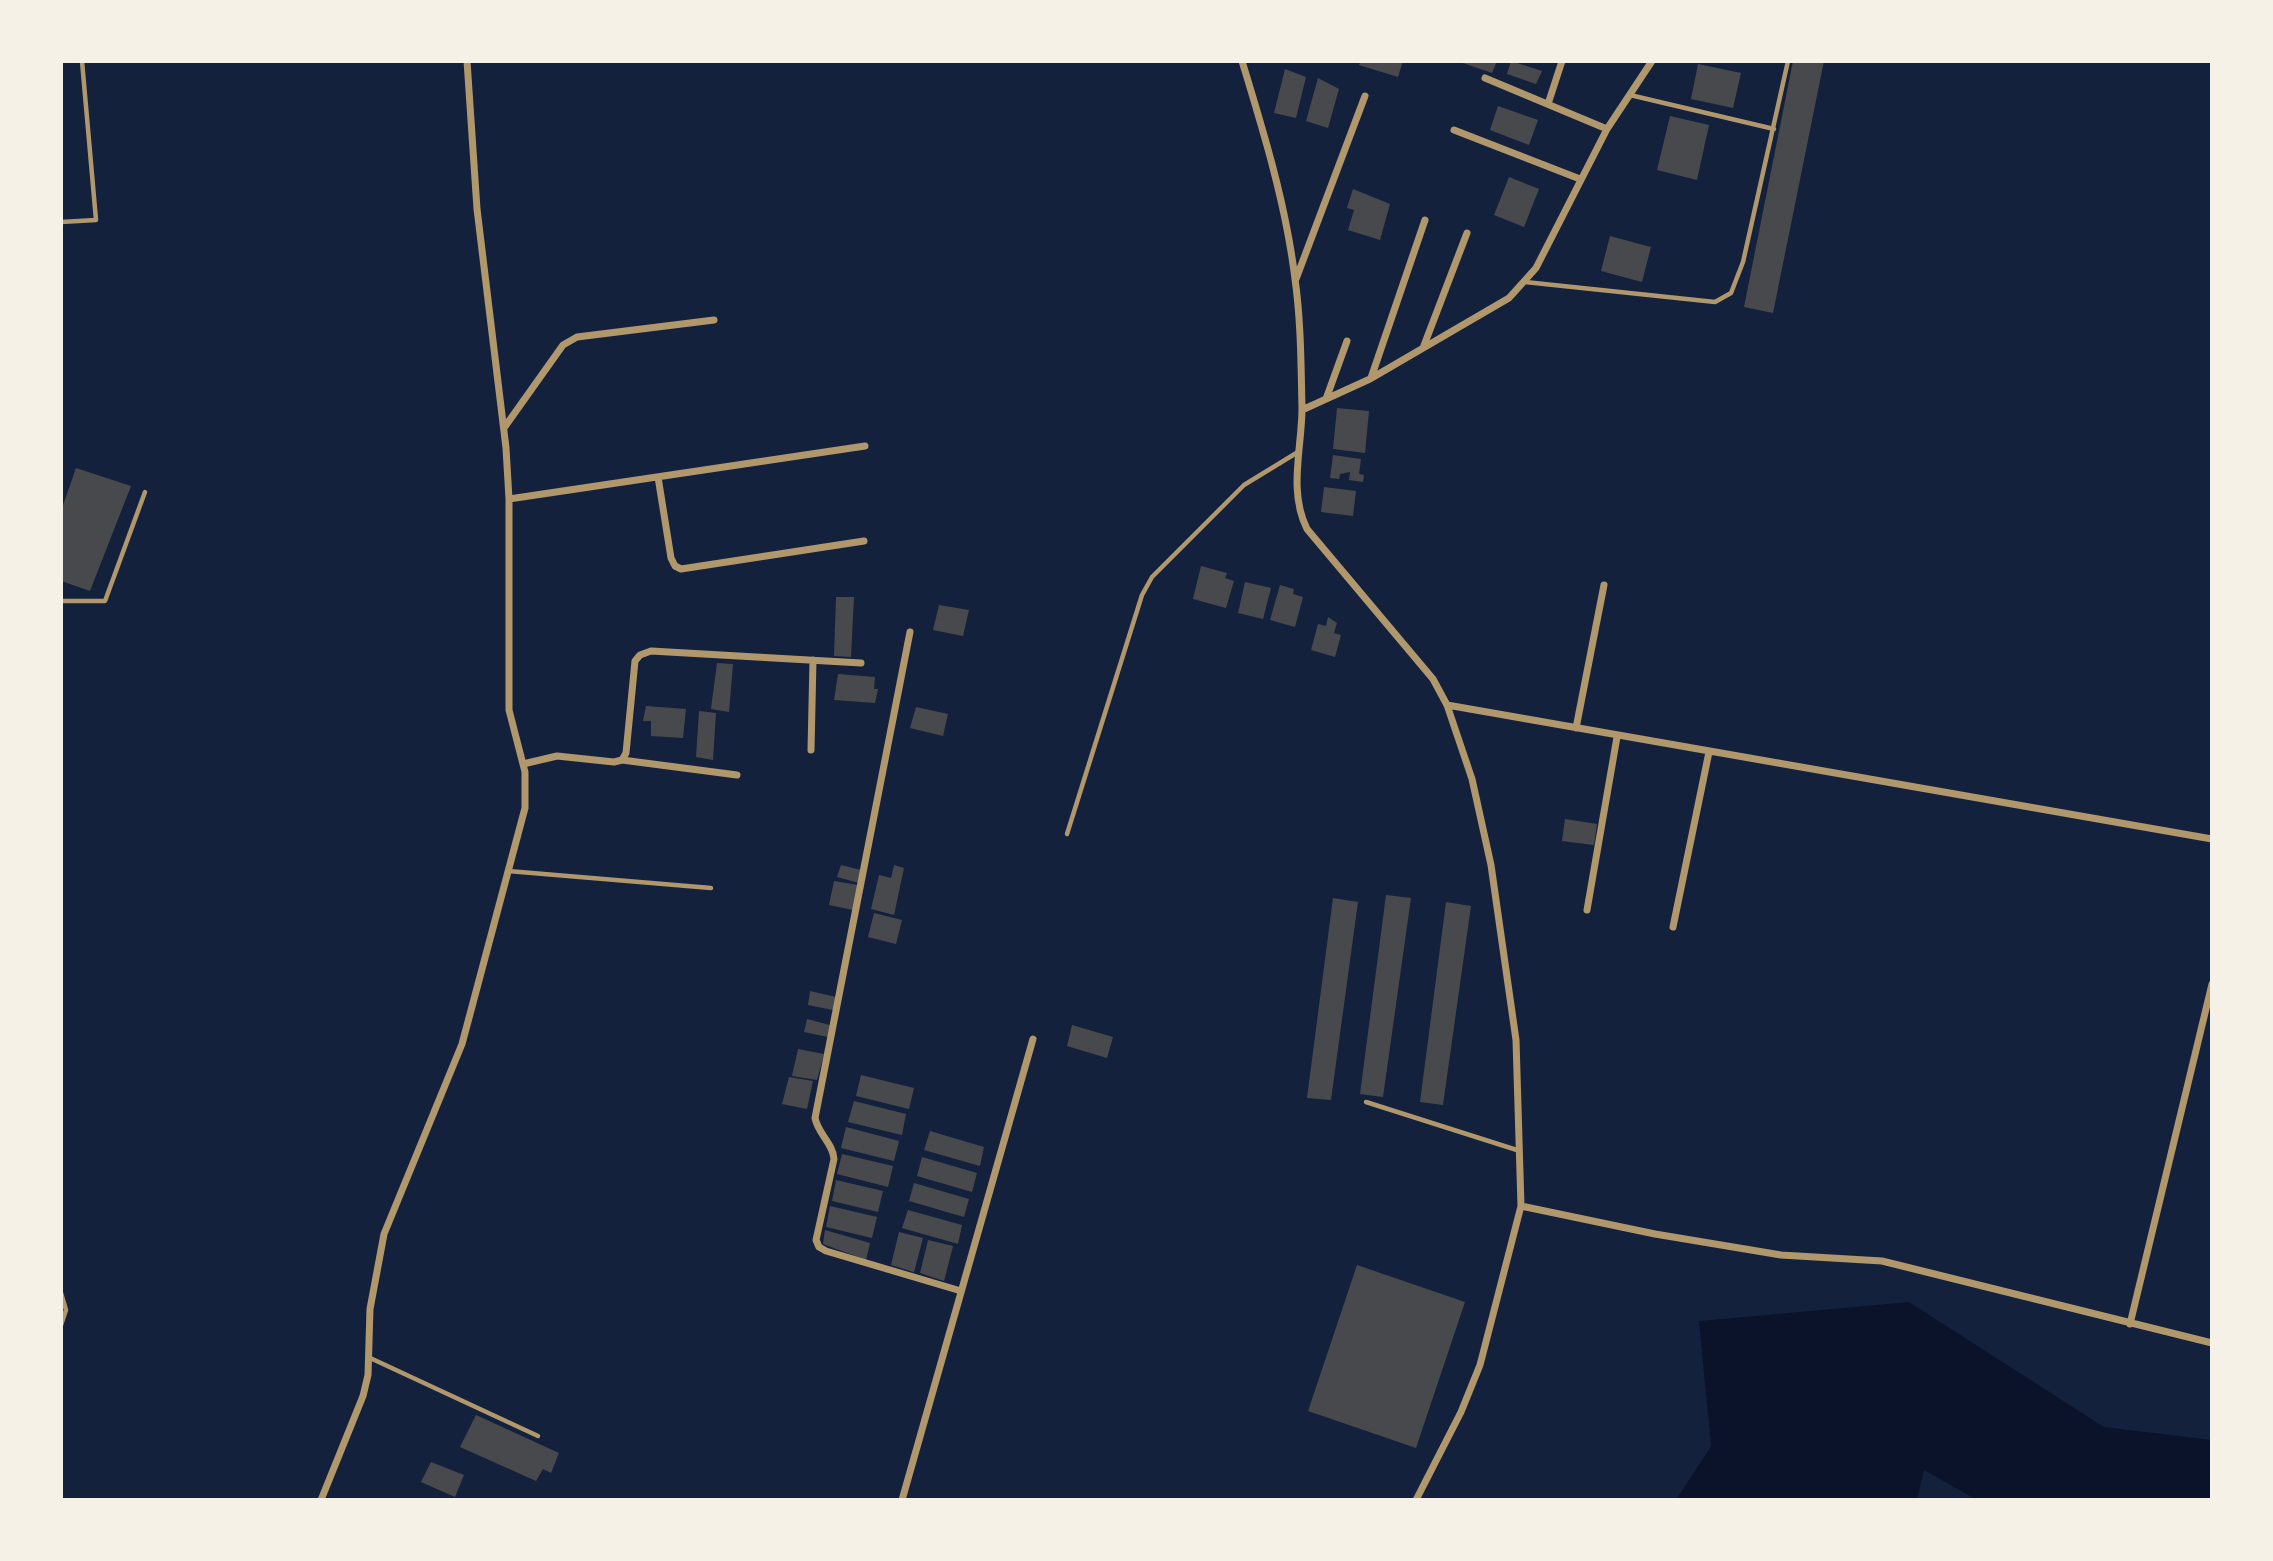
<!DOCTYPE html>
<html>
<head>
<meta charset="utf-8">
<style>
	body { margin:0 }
	#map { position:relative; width:2273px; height:1561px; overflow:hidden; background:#14213d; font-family:Montserrat,sans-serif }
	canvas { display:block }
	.frame { position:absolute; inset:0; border:63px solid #f6f1e7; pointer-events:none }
</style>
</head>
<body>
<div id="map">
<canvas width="2273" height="1561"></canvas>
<div class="frame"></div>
</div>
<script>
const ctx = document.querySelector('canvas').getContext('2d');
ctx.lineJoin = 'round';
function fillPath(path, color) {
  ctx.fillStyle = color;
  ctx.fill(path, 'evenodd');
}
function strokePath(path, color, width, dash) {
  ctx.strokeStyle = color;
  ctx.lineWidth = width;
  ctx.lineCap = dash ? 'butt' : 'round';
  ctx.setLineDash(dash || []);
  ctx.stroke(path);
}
fillPath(new Path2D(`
	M1909 1302 2104 1427 2212 1440V1500H1977L1924 1470 1917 1500H1676L1711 1446 1699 1321Z`), '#0b132b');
fillPath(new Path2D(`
	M1361 61H1403L1398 77 1359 65Z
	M1457 61H1497L1492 73Z
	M1511 61 1542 71 1536 84 1507 74Z
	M1793 61H1824L1773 313 1744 307Z
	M1698 64 1741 73 1733 108 1691 99Z
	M1285 69 1306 77 1296 118 1274 113Z
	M1318 78 1339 89 1328 128 1306 121Z
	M1498 106 1538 120 1529 145 1490 130Z
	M1670 116 1709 125 1697 180 1657 170Z
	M1509 177 1539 189 1524 227 1494 215Z
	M1353 189 1390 204 1380 240 1348 230 1354 210 1347 208Z
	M1610 236 1651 247 1642 282 1601 271Z
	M1337 408 1369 411 1365 453 1333 449Z
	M1333 455 1361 459 1359 474 1364 475 1363 482 1349 480 1350 472 1340 474 1339 479 1330 478Z
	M76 468 131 486 90 591 61 581V511Z
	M1324 487 1356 491 1353 516 1321 512Z
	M1201 566 1227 573 1225 578 1234 581 1226 608 1193 599Z
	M1245 582 1271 588 1263 619 1238 613Z
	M1280 585 1294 589 1293 594 1303 597 1295 627 1270 620Z
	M836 597H854L851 657 834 656Z
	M939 605 969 610 963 636 933 630Z
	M1328 617 1337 623 1334 633 1341 635 1335 657 1311 650 1318 624 1326 626Z
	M717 663 733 664 729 712 711 709Z
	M838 674 875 677 874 689H878L875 703 834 700Z
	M646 706 686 709 683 738 651 736V721H643Z
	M916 707 948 714 943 736 910 728Z
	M699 711 716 713 713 760 696 757Z
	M1565 819 1597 824 1594 845 1562 841Z
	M841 865 861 870 859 883 837 877Z
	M894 865 904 868 894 915 871 909 879 875 891 878Z
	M834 881 858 885 853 910 829 905Z
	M1386 895 1411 898 1383 1097 1360 1094Z
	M1333 898 1358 902 1331 1100 1307 1098Z
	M1446 902 1471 906 1443 1105 1420 1102Z
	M874 913 902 920 896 944 868 937Z
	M810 991 836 997 833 1010 808 1005Z
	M807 1019 830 1025 828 1037 804 1032Z
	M1072 1025 1113 1037 1107 1058 1067 1046Z
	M798 1049 824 1054 817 1080 792 1076Z
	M861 1075 914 1088 909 1109 856 1096Z
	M789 1077 813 1081 807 1109 782 1104Z
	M854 1101 906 1114 902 1135 848 1122Z
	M846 1127 899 1141 894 1161 841 1148Z
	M930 1131 984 1147 980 1166 924 1150Z
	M842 1154 893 1166 888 1187 837 1174Z
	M922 1157 977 1173 972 1192 917 1176Z
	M836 1180 883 1191 878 1212 832 1201Z
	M914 1183 969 1199 964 1217 909 1201Z
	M830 1206 877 1217 872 1238 826 1227Z
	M908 1210 962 1225 958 1244 902 1228Z
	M825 1230 870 1243 866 1260 823 1244Z
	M899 1232 923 1238 914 1272 891 1265Z
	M928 1240 953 1246 944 1281 920 1273Z
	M1357 1265 1465 1302 1416 1448 1308 1411Z
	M476 1415 559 1453 551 1473 543 1469 536 1481 460 1447Z
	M431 1462 464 1475 455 1497 421 1482Z`), '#48494c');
strokePath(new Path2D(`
	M1630 95 1774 129
	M61 222 96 220 82 61
	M1525 282 1715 302 1731 293 1743 262 1788 61
	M61 601H105L145 492
	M1067 834 1142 595 1152 577 1244 485 1298 452
	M508 871 711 888
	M1366 1102 1520 1151
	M61 1293 66 1310 61 1325
	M368 1357 538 1436`), '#b1986c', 4.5);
strokePath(new Path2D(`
	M1242 61C1264 133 1286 205 1295 279 1301 321 1301 366 1302 408 1302 448 1288 491 1307 529L1433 679 1447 705 1472 779 1491 865 1516 1040 1521 1206 1480 1365 1461 1412 1416 1500
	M1485 78 1607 129
	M1548 104 1562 61
	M1454 130 1580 179
	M1296 279 1365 96
	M1423 348 1467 233
	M1371 378 1425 220
	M1326 399 1347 341
	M1302 410 1370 379 1509 298 1536 268 1607 129 1652 61
	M504 428 563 345 577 337 714 320
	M658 477 671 558 675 566 681 569 864 541
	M509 499 865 446
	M910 632 815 1118C818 1134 833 1143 834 1159L816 1240 819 1247 826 1251 961 1291
	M1447 705 2212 839
	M1576 728 1604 585
	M811 750 813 660
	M622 760 737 775
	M523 764 557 756 614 762 622 760 626 753 635 661 640 655 651 651 861 663
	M1587 910 1617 737
	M1673 927 1709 752
	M1521 1206 1655 1234 1781 1255 1882 1261 2212 1343
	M2130 1324 2212 984
	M321 1500 363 1396 368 1375 370 1309 384 1234 462 1044 525 808V772L509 710V499L506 448 477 209 467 61
	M902 1500 1033 1039`), '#b1986c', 7);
</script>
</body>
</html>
